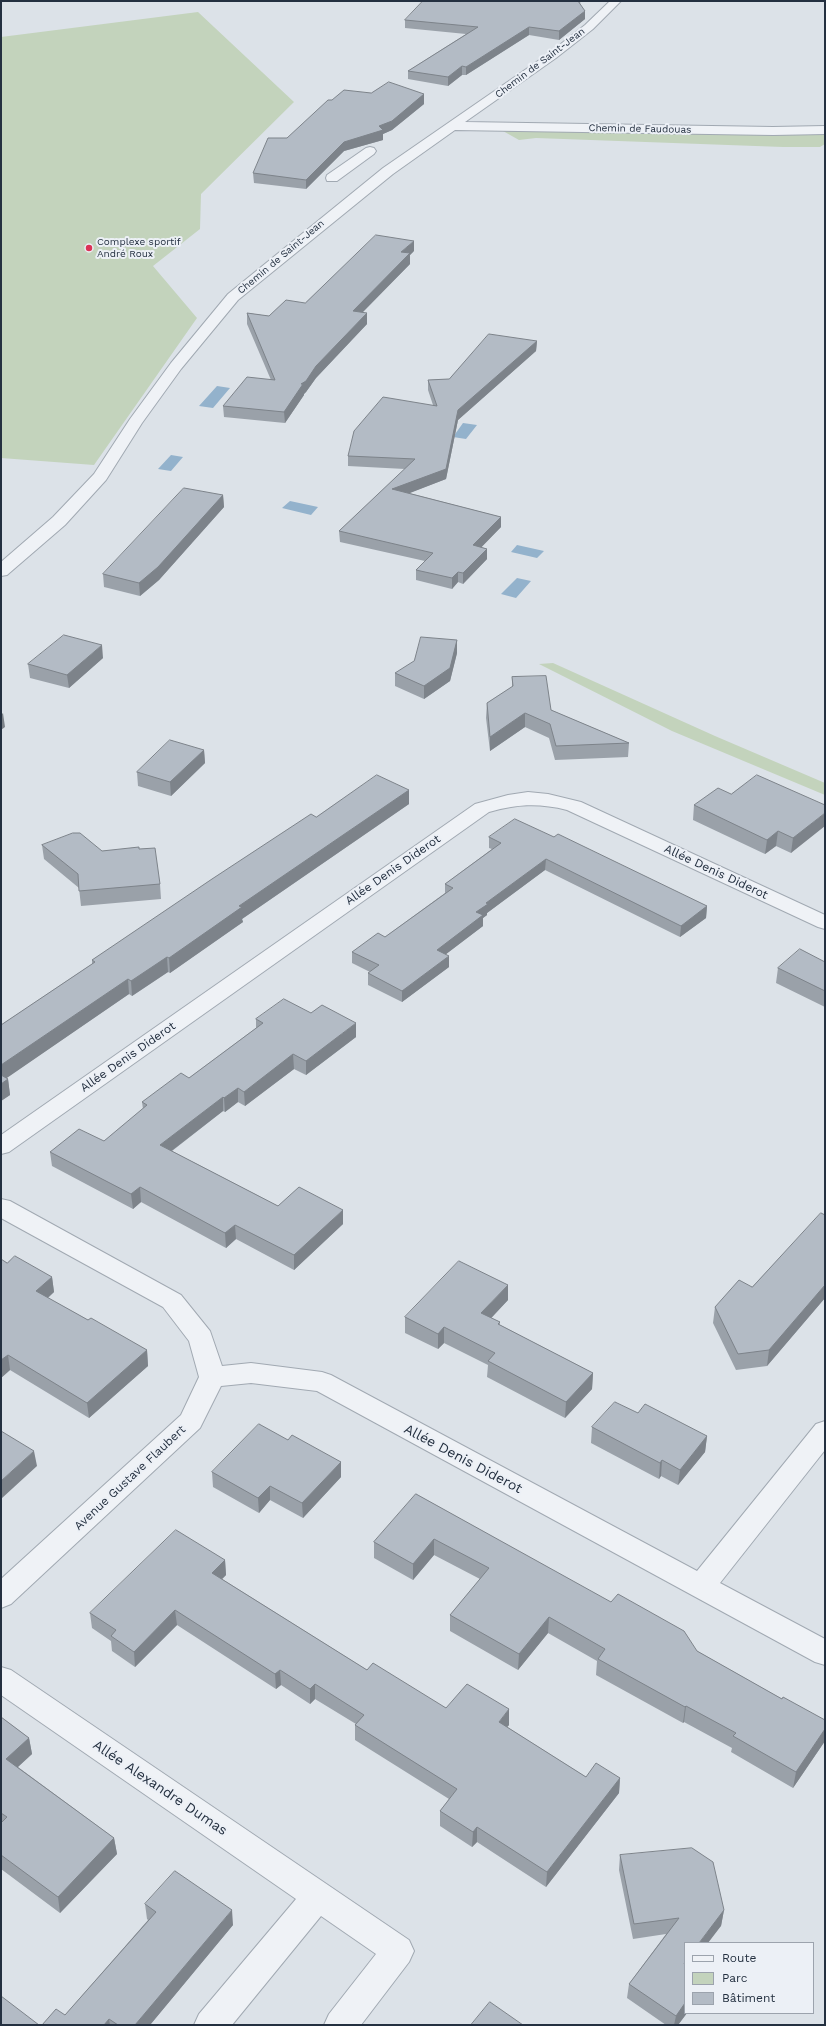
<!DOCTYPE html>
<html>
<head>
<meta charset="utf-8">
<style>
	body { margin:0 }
	#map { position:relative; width:826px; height:2026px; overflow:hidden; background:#dce2e8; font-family:"Work Sans",sans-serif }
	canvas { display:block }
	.frame { position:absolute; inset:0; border:2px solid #243040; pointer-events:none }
	.legend { position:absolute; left:684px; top:1942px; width:130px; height:72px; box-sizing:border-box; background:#ecf0f6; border:1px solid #9ca3ad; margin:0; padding:5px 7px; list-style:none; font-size:12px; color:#243040 }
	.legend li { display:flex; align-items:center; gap:8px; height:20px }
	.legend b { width:20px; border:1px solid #9ca3ad }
</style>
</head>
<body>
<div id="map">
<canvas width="826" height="2026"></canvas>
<div class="frame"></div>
<ul class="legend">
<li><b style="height:5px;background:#eff2f6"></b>Route</li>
<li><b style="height:11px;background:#c3d3bc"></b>Parc</li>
<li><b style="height:11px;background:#b3bbc5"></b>Bâtiment</li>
</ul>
</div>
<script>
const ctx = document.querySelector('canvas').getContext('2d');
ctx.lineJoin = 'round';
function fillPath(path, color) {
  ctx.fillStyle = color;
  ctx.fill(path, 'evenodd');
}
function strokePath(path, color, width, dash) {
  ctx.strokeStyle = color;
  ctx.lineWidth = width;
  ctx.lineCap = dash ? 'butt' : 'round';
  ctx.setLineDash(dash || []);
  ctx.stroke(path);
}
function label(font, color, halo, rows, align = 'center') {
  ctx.font = font + ' "Work Sans",sans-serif';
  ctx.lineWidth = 4;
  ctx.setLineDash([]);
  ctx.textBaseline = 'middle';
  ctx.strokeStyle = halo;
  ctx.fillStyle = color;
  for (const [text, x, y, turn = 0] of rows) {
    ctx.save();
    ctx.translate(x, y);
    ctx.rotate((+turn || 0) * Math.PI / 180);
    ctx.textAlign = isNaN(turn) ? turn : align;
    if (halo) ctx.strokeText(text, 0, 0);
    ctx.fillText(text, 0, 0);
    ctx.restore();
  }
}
fillPath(new Path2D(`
	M198 12 294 102 201 194 200 229 153 266 197 318 94 465 1 458V37Z
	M503 131 825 132V144L820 147H783L536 138 519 140Z
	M553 663 715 736 825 783V795L672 731 539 664Z`), '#c3d3bc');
fillPath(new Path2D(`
	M217 386 230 388 213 408 199 406Z
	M463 423 477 425 466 439 453 437Z
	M171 455 183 457 171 471 158 469Z
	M290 501 318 507 311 515 282 508Z
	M517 545 544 551 537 558 511 552Z
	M517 578 531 581 516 598 501 594Z`), '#93b2cc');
const minor = new Path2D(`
	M610 1H621L593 29 556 58 465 122 773 127 825 126V134L773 135 455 130 393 174 238 300 181 369 142 423 106 480 65 525 7 575 1 576V562L53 517 94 474 130 419 171 363 228 294 383 168 548 54 585 25Z
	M370 147 374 148 376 151 374 154 337 181H327L326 178 327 175 366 148Z
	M528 792 548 794 581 802 825 915V929L818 927 567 810C539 803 517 804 489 812L9 1152 1 1154V1135L475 804 508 795Z
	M1 1199 10 1201 181 1295 210 1331 222 1366 251 1363 322 1372 331 1375 697 1571 816 1424 825 1421V1450L720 1583 825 1639V1665L815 1662 317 1391 251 1383 221 1386 200 1428 11 1604 1 1608V1579L181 1415 199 1377 189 1341 163 1307 1 1218Z
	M1 1667 11 1670 409 1940 414 1951 409 1962 361 2025H324L329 2014 376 1954 321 1916 232 2025H194L199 2014 296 1899 1 1695Z`);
strokePath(minor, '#a1a9b2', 2);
fillPath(minor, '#eff2f6');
fillPath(new Path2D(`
	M581 1 580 3 585 19 559 40 529 35 466 75H462L448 86 408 79V71L466 34 405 28V20Z
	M371 93 424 94V104L392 130 383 134V140L344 151 306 189 254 183 253 173 287 138Z
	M414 251 410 255V264L363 312 367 324 316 378 306 392 304 394V395L285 423 224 417 223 406 271 380 247 324V313L269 316 305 303Z
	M537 341 536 351 458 420 446 479 409 493 501 517V527L481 547 487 549V559L463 584 458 582 452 589 416 580V570L425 561 340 542 339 531 405 469 348 466V456L433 405 428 390V380L449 379Z
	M223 495 224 507 159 580 140 596 104 587 103 574Z
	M457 653 450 681 424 699 395 686V673Z
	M103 658 69 688 30 678 28 664Z
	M512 677 551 710 629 743 628 757 555 760 549 738 525 727 490 751 486 718 487 703 512 687Z
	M204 750 205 763 171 796 138 786 137 772Z
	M409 790V804L242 919 243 922 170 973 168 972 132 996 129 994 6 1078 8 1079 10 1095 1 1101V1025L92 964V960L316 817Z
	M731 794 825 805 791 853 776 846 765 854 693 820 694 805Z
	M489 837H554L707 906 706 918 680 937 545 870 487 913V915L483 918V926L446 954 449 967 402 1002 368 985V973L370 972 352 963V952L385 937 445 893V884L492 849 489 848Z
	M42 845 102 851 139 849 160 884 161 899 81 906 79 888 44 859Z
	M825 962V1007L776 983 778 968Z
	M256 1019 356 1037 306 1075 294 1069 245 1106 238 1102 225 1112 223 1111 172 1151 278 1206 343 1224 294 1270 236 1239 226 1248 141 1202 133 1209 52 1166 50 1152 104 1141 143 1109 142 1102 189 1078 256 1028Z
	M825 1215V1298L767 1366 736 1370 713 1323 715 1307 752 1287Z
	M1 1259 7 1263 52 1277 54 1292 48 1298 88 1320 147 1350 148 1366 89 1418 10 1370 1 1378Z
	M508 1300 491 1318 500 1322V1325L593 1373 592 1389 565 1418 487 1377 488 1365 444 1343 438 1349 405 1333V1317Z
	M638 1413 707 1436 705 1452 678 1485 661 1476 659 1479 591 1443 592 1427Z
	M288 1440 341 1462V1477L303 1518 270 1500 259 1513 213 1487 212 1472Z
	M416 1494 697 1651 782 1699 825 1720V1741L793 1788 731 1752 732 1748 684 1722 683 1723 596 1675 597 1661 548 1633 518 1670 450 1631V1615L480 1579 434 1555 413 1580 374 1558V1542Z
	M225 1560 226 1575 222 1579 367 1670 446 1708 509 1725 507 1727 586 1777 620 1778 619 1793 546 1887 477 1842 472 1847 440 1826V1811L449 1799 355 1740V1725L356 1724 315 1699 310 1704 281 1685 276 1689 177 1625 135 1667 112 1651 111 1641 92 1628 90 1613Z
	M1 1717 29 1738 32 1754 18 1767 114 1838 117 1854 60 1913 1 1869Z
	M620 1855 724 1910 721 1926 685 1943V2013H687L678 2025H666L627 1998 629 1984 666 1934 633 1939 619 1870Z
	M145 1904 233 1925 150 2025H42L65 2015 148 1920 147 1919Z`), '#9aa1a9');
fillPath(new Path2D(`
	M585 11V19L559 40V31Z
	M529 27V35L466 75V67Z
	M462 66V75L448 86V77Z
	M424 94V104L392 130 383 134V140L344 151 306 189V180L344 142 379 126Z
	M414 241V251L410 255V264L353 322V311L401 252Z
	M367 313V324L316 378 306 392 304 394V395L285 423 284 412 301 384 316 366Z
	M537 341 536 351 458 420 446 479 392 500V489L458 410Z
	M223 495 224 507 159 580 140 596 139 583Z
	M501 517V527L473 556V545Z
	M487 549V559L463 584V573Z
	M458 572V582L452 589V578Z
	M457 640V653L450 681 424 699V686Z
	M102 645 103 658 69 688 67 675Z
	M3 713 5 727 1 730V715Z
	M525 713V727L490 751V737Z
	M204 750 205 763 171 796 170 782Z
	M409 790V804L242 919 243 922 170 973 169 958 239 906Z
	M825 813V826L791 853 793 838Z
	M778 831 776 846 765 854 767 840Z
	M546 859 545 870 487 913V915L483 918V926L437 961V950L486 903Z
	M707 906 706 918 680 937 681 926Z
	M449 956V967L402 1002V991Z
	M167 957 168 972 132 996 131 981Z
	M128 979 129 994 1 1082V1065Z
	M356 1023V1037L306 1075V1061Z
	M293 1054 294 1069 245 1106 244 1092Z
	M8 1079 10 1095 1 1101V1084Z
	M238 1088V1102L225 1112 224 1098Z
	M223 1097V1111L161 1159 160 1145Z
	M140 1187 141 1202 133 1209 131 1194Z
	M343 1210V1224L294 1270V1255Z
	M235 1225 236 1239 226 1248 225 1233Z
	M52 1277 54 1292 38 1306 36 1291Z
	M508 1285V1300L481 1329V1313Z
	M825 1285V1298L767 1366 769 1350Z
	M444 1327V1343L438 1349V1334Z
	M147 1350 148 1366 89 1418 87 1403Z
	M8 1355 10 1370 1 1378V1360Z
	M593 1373 592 1389 565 1418 566 1402Z
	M707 1436 705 1452 678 1485 680 1470Z
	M34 1451 37 1466 1 1499V1481Z
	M662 1460 661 1476 659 1479 660 1463Z
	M341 1462V1477L303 1518 302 1503Z
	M270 1486V1500L259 1513 258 1498Z
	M434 1539V1555L413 1580V1564Z
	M225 1560 226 1575 213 1588 212 1573Z
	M175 1610 177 1625 135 1667 134 1652Z
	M549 1617 548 1633 518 1670 519 1654Z
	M280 1670 281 1685 276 1689 275 1674Z
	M315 1684V1699L310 1704V1689Z
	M686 1706 684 1722 683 1723 685 1707Z
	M509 1709V1725L498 1737 499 1722Z
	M825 1729V1741L793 1788 796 1772Z
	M29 1738 32 1754 9 1775 6 1759Z
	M620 1778 619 1793 546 1887 547 1872Z
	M477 1827V1842L472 1847 473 1832Z
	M114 1838 117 1854 60 1913 58 1897Z
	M232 1910 233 1925 150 2025H135Z
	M724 1910 721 1926 708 1943H699Z
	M685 2003V2013H687L678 2025H674L676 2016Z
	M109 2019 110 2025H104Z`), '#7d838a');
const building = new Path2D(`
	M423 1H578L585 11 559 31 529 27 466 67 462 66 448 77 408 71 478 27 405 20Z
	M389 82 424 94 392 121 379 126 383 130 344 142 306 180 253 173 268 138H287L328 100H332L344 90 371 93Z
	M376 235 414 241 401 252 410 253 353 311 367 313 316 366 306 381 301 384H303L284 412 223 406 247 377 275 380 247 313 269 316 286 300 305 303Z
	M489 334 537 341 458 410 446 469 392 489 501 517 473 545 487 549 463 573 458 572 452 578 416 570 433 553 339 531 415 459 348 456 354 431 383 397 437 406 428 380 449 379Z
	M184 488 223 495 158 567 139 583 103 574Z
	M64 635 102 645 67 675 28 664Z
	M421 637 457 640 450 668 424 686 395 673 414 661Z
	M546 676 551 710 629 743 556 746 550 724 525 713 490 737 487 703 513 686 512 677Z
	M170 740 204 750 170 782 137 772Z
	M377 775 409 790 239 906 242 907 169 958 167 957 131 981 128 979 1 1065V1025L95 962 92 960 212 879 311 814 316 817Z
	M757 775 825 805V813L793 838 778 831 767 840 694 805 718 788 731 794Z
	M515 819 554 837 558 834 707 906 681 926 546 859 486 903 488 904 476 912 483 915 437 950 449 956 402 991 368 973 379 965 352 952 378 933 385 937 453 888 445 884 501 843 489 837Z
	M73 833H80L102 851 139 847V849L155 848 160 884 79 891 78 874 42 845Z
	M800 949 825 962V991L778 968Z
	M284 999 311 1013 322 1005 356 1023 306 1061 293 1054 244 1092 238 1088 224 1098 223 1097 160 1145 278 1206 299 1187 343 1210 294 1255 235 1225 225 1233 140 1187 131 1194 50 1152 79 1129 104 1141 147 1105 142 1102 181 1073 189 1078 263 1023 256 1019Z
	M1 1075 8 1079 1 1084Z
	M821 1213 825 1215V1285L769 1350 738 1354 715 1307 739 1280 752 1287Z
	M15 1256 52 1277 36 1291 88 1320 91 1318 147 1350 87 1403 8 1355 1 1360V1259L7 1263Z
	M459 1261 508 1285 481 1313 500 1322 498 1324 593 1373 566 1402 488 1361 495 1353 444 1327 438 1334 405 1317Z
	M615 1402 638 1413 645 1404 707 1436 680 1470 662 1460 660 1463 592 1427Z
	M259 1424 288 1440 292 1435 341 1462 302 1503 270 1486 258 1498 212 1472Z
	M1 1431 34 1451 1 1481Z
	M416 1494 611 1602 618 1594 684 1631 697 1651 782 1699 783 1697 825 1720V1729L796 1772 733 1736 736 1733 686 1706 685 1707 598 1659 605 1649 549 1617 519 1654 450 1615 489 1568 434 1539 413 1564 374 1542Z
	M176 1530 225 1560 212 1573 367 1670 373 1663 446 1708 467 1684 509 1709 499 1722 586 1777 596 1763 620 1778 547 1872 477 1827 473 1832 440 1811 457 1789 355 1725 364 1715 315 1684 310 1689 280 1670 275 1674 175 1610 134 1652 111 1636 116 1630 90 1613Z
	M1 1717 29 1738 6 1759 114 1838 58 1897 1 1855V1823L7 1817 1 1813Z
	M692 1848 713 1862 724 1910 699 1943H685V1962L684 1964 685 1965V2003L676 2016 629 1984 679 1918 634 1924 620 1855Z
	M175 1871 232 1910 135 2025H118L109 2019 104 2025H42L56 2009 65 2015 156 1912 145 1904Z
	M1 1996 39 2025H1Z
	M490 2002 523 2025H471Z`);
fillPath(building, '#b3bbc5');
strokePath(building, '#7d838a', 1);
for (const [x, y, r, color] of [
	[89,248,4,"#dc3256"]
]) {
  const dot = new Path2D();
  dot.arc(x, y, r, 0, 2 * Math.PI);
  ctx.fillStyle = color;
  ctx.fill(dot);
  strokePath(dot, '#ecf0f6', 1.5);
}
label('10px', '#243040', '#ecf0f6', [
	["Chemin de Saint-Jean",540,63,-37],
	["Chemin de Faudouas",640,129,1],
	["Chemin de Saint-Jean",281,257,-40]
]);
label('10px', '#243040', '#ecf0f6', [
	["Complexe sportif",97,242],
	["André Roux",97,254]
], 'left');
label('12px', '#243040', '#ecf0f6', [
	["Allée Denis Diderot",393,870,-35],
	["Allée Denis Diderot",716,872,25],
	["Allée Denis Diderot",128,1057,-35],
	["Avenue Gustave Flaubert",130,1478,-43]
]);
label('14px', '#243040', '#ecf0f6', [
	["Allée Denis Diderot",463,1459,28],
	["Allée Alexandre Dumas",160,1788,34]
]);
</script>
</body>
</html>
